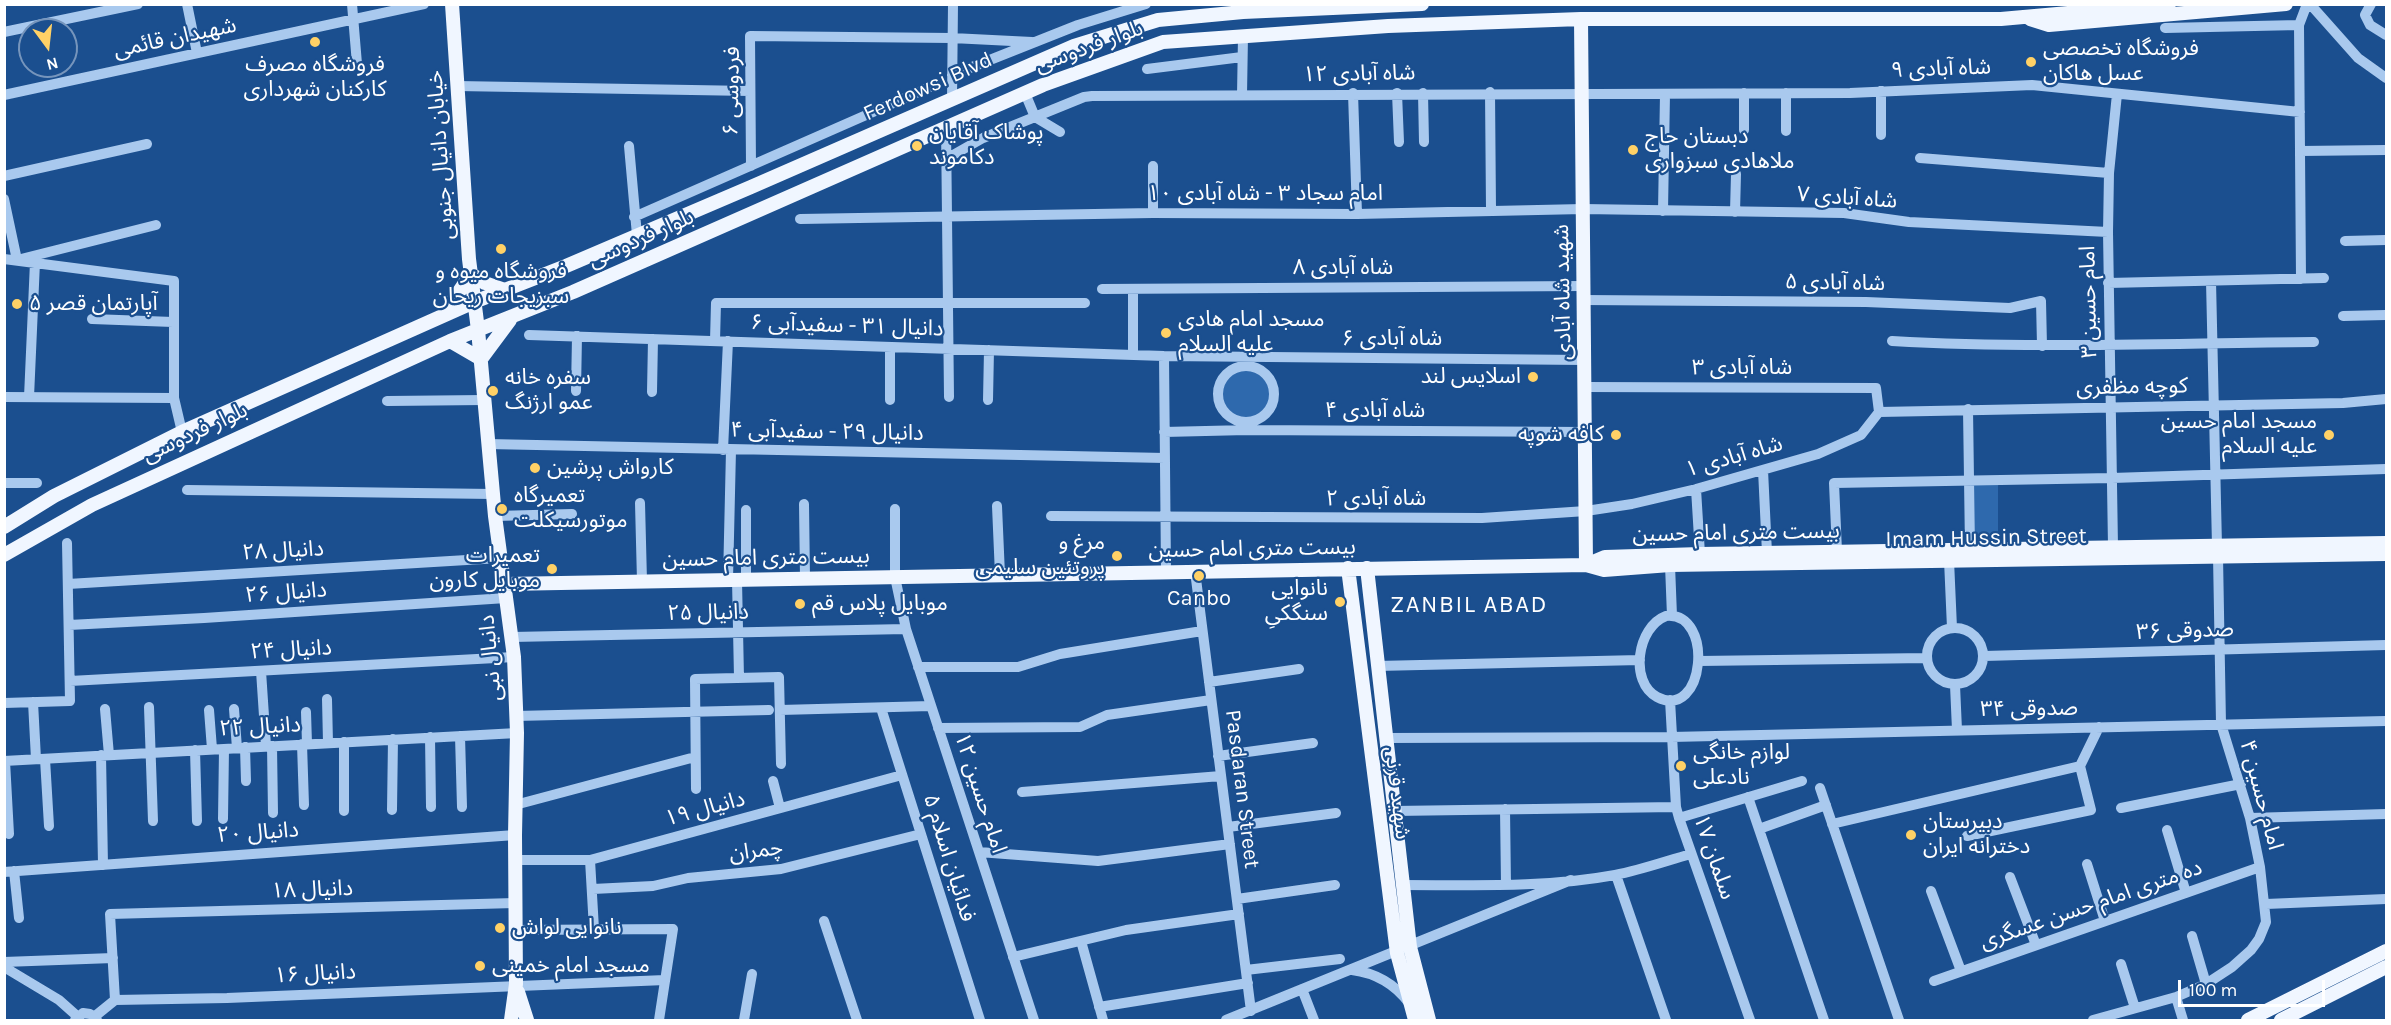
<!DOCTYPE html>
<html>
<head>
<meta charset="utf-8">
<style>
	body { margin:0 }
	#map { position:relative; width:2391px; height:1025px; overflow:hidden; background:#1b4f8f; font-family:Karla,sans-serif }
	canvas { display:block }
	.frame { position:absolute; inset:0; border:6px solid #fff; pointer-events:none }
	.north { position:absolute; left:18px; top:18px; width:60px; height:60px; box-sizing:border-box; background:#1b4f8f; border:2px solid #7695bc; border-radius:50%; rotate:165deg; font-size:16px; font-weight:700; line-height:24px; text-align:center; color:#fff }
	.north::after { content:''; display:block; margin:auto; width:21px; height:27px; background:#ffd166; clip-path:polygon(50% 0,100% 100%,50% 72%,0 100%) }
	.scale { position:absolute; left:2178px; top:980px; width:147px; height:27px; box-sizing:border-box; border:3px solid #fff; border-top:0; padding-left:8px; font-size:18px; line-height:21px; white-space:nowrap; color:#fff; -webkit-text-stroke:4px #1b4f8f; paint-order:stroke }
</style>
</head>
<body>
<div id="map">
<canvas width="2391" height="1025"></canvas>
<div class="frame"></div>
<div class="north">N</div>
<div class="scale">100 m</div>
</div>
<script>
const ctx = document.querySelector('canvas').getContext('2d');
ctx.lineJoin = 'round';
function fillPath(path, color) {
  ctx.fillStyle = color;
  ctx.fill(path, 'evenodd');
}
function strokePath(path, color, width, dash) {
  ctx.strokeStyle = color;
  ctx.lineWidth = width;
  ctx.lineCap = dash ? 'butt' : 'round';
  ctx.setLineDash(dash || []);
  ctx.stroke(path);
}
function label(font, color, halo, rows, align = 'center') {
  ctx.font = font + ' Karla,"Noto Sans Arabic",sans-serif';
  ctx.lineWidth = 4.5;
  ctx.setLineDash([]);
  ctx.textBaseline = 'middle';
  ctx.strokeStyle = halo;
  ctx.fillStyle = color;
  for (const [text, x, y, turn = 0] of rows) {
    ctx.save();
    ctx.translate(x, y);
    ctx.rotate((+turn || 0) * Math.PI / 180);
    ctx.textAlign = isNaN(turn) ? turn : align;
    if (halo) ctx.strokeText(text, 0, 0);
    ctx.fillText(text, 0, 0);
    ctx.restore();
  }
}
fillPath(new Path2D(`
	M1222 394a24 24 0 1 1 48 0a24 24 0 1 1-48 0Z
	M1998 480V548L1970 549V481Z`), '#2e69ad');
strokePath(new Path2D(`
	M187 4 197 53
	M352 4 357 64
	M2310 4 2358 58 2386 78
	M2371 4 2365 15 2370 25 2386 35
	M2165 28 2299 25
	M4 32 138 4
	M1147 69 1242 57
	M952 75 1078 25 1146 4
	M457 86 750 91
	M1490 92 1491 210
	M1025 93 1035 117 1060 132
	M1353 93 1357 214
	M1397 93 1399 142
	M1423 93 1424 142
	M1744 93V130
	M4 95 424 4
	M1242 95 1243 36
	M952 100 953 4
	M946 127 949 397
	M1786 131V93
	M1881 135V91
	M629 146 637 235
	M2300 151 2386 150
	M1920 158 2109 173
	M946 159 983 138 1084 97 1092 96 1850 93 2032 85 2300 112
	M751 166 750 36 952 38 1032 42
	M1153 166V213
	M4 176 147 144
	M4 199 17 260 156 225
	M1663 211 1665 94
	M1735 212 1736 174
	M634 217 930 87
	M800 219 1153 213 1357 214 1583 209 1844 213 1909 222 2108 232
	M2345 241 2386 240
	M4 259 174 281V398
	M2301 279 2299 25 2307 4
	M2211 281 2217 546
	M2108 283 2324 278
	M1102 289 1584 286
	M1133 289V355
	M1583 300 1866 302 2010 308 2041 301 2042 346
	M2343 316 2386 315
	M92 319 173 322
	M529 335 1164 356 1584 360
	M715 341 716 303H1085
	M1892 341C2032 349 2173 343 2314 342
	M1164 356 1166 572
	M1218 394a28 28 0 1 1 56 0a28 28 0 1 1-56 0Z
	M1585 387 1876 388 1879 412
	M576 391 577 336
	M652 392 653 339
	M4 397 174 398 182 432
	M29 397 35 262
	M890 400V347
	M988 400 989 350
	M387 401 484 400
	M1968 409 1970 549
	M1879 412 2343 403 2386 399
	M1164 432 1247 430 1585 432
	M488 444 1165 458
	M723 450 728 341
	M1763 470 1767 553
	M4 483H37
	M1696 489 1700 554
	M187 490 493 494
	M640 503 642 581
	M804 504 805 578
	M997 506 1000 575
	M895 509V577L906 629 1034 1020
	M746 510V579
	M495 516 572 514
	M1051 516 1482 518 1586 511 1632 504 1696 489 1818 454 1861 435 1879 412
	M2113 547 2108 232 2109 173 2117 94
	M1837 551 1834 483 2112 478 2386 469
	M1949 560 1952 628
	M1670 565 1672 616
	M1195 571 1251 1011
	M728 580 731 450
	M737 580 739 678
	M68 584 500 558
	M1666 616C1715 611 1705 722 1657 697 1629 682 1637 627 1666 616Z
	M69 625 204 618 506 598
	M1927 656a28 28 0 1 1 56 0a28 28 0 1 1-56 0Z
	M512 637 906 629
	M1984 656 2386 645
	M1699 661 1927 658
	M1377 666 1640 660
	M918 667H1018L1060 654 1202 631
	M261 671 266 746
	M70 681 514 657
	M1209 682 1299 669
	M1955 685 1957 730
	M327 699 328 743
	M1670 700 1676 807 1679 818 1750 1020
	M33 702 36 759
	M4 703 70 701 67 543
	M149 707 153 821
	M881 708 980 1020
	M105 709 109 755
	M234 709 237 748
	M209 710 212 749
	M780 710 931 706
	M306 712 307 744
	M516 716 769 710
	M938 728 1080 727 1107 715 1211 700
	M460 736 462 807
	M430 737 431 807
	M1386 738 1671 737 2386 721
	M344 742V811
	M302 744 304 805
	M272 746 273 813
	M245 747 246 781
	M195 750 197 821
	M101 755 103 865
	M1218 756 1313 743
	M45 759 49 826
	M4 761 517 733
	M5 761 9 834
	M773 781 780 808
	M1820 788 1899 1020
	M696 789 695 679 779 677 781 764
	M1022 792 1221 776
	M1748 797 1824 1020
	M515 805 695 757
	M2121 808 2241 784
	M1505 809 1506 885
	M392 810 393 739
	M1394 811 1676 807
	M1679 818 1802 781
	M2250 818 2386 814
	M223 819 224 749
	M1832 824 2080 766 2099 727
	M1228 827 1336 813
	M1759 829 1826 805
	M2167 830 2186 893
	M1967 836 2091 810 2080 766
	M979 852 1098 861 1230 844
	M515 860H590L902 775
	M590 860 594 929
	M2087 864 2105 921
	M14 871 19 918
	M4 872 515 835
	M1616 875 1666 1020
	M2010 877 2036 945
	M1402 885C1473 885 1545 888 1615 875 1641 870 1666 861 1691 854
	M593 889 653 886 688 878 781 869 921 834
	M1931 891 1961 971
	M1237 899 1335 885
	M2266 904 2386 899
	M824 921 857 1020
	M515 930 673 929 659 1020
	M2192 936 2206 984
	M1081 941 1103 1020
	M1013 957 1126 930 1239 914
	M4 962 113 958
	M2121 964 2135 1008
	M4 967 59 1000 77 1016
	M1246 970 1340 959
	M1352 970C1376 973 1394 983 1409 1003
	M1934 981 2260 867
	M1302 989 1314 1020
	M2176 997 2183 1020
	M115 1000 227 998 665 980
	M115 1000 110 914 515 903
	M1099 1007 1248 983
	M94 1017 115 1000
	M75 1020 83 1013 90 1014 97 1020
	M744 1020 752 974
	M1226 1020 1571 880
	M2093 1020 2176 997 2206 984 2232 967 2251 950 2259 939 2266 922 2260 867 2250 818 2221 724 2218 556`), '#a9c9ee', 10);
strokePath(new Path2D(`
	M452 4 469 259 478 330 495 516 514 657 517 733 515 835 516 984 511 1020
	M1581 19 1586 565
	M2030 19 2049 25 2286 4
	M444 314 471 274 485 283 505 290
	M450 341 481 359 510 320
	M4 527 54 496 182 432 474 302 566 266 751 187 1074 46 1158 20 1243 12 1422 4
	M4 555 92 505 450 341 573 292 1043 85 1163 42 1388 26 1581 19H2001L2169 4
	M1586 565 1605 557 1700 554 2386 543
	M1348 568 1397 953 1415 1020
	M1367 568 1410 947 1429 1020
	M504 584 1586 565 1604 570 1670 565 2386 554
	M518 992 527 1020
	M2248 1020 2386 951
	M2281 1020 2386 967`), '#f0f6ff', 14);
for (const [x, y, r, color] of [
	[315,42,6,"#ffd166"],
	[2031,62,6,"#ffd166"],
	[917,146,6,"#ffd166"],
	[1633,150,6,"#ffd166"],
	[501,249,6,"#ffd166"],
	[17,304,6,"#ffd166"],
	[1166,333,6,"#ffd166"],
	[1533,377,6,"#ffd166"],
	[493,391,6,"#ffd166"],
	[1616,435,6,"#ffd166"],
	[2329,435,6,"#ffd166"],
	[535,468,6,"#ffd166"],
	[502,509,6,"#ffd166"],
	[1117,556,6,"#ffd166"],
	[552,569,6,"#ffd166"],
	[1199,576,6,"#ffd166"],
	[1340,602,6,"#ffd166"],
	[800,604,6,"#ffd166"],
	[1681,766,6,"#ffd166"],
	[1911,835,6,"#ffd166"],
	[500,928,6,"#ffd166"],
	[480,966,6,"#ffd166"]
]) {
  const dot = new Path2D();
  dot.arc(x, y, r, 0, 2 * Math.PI);
  ctx.fillStyle = color;
  ctx.fill(dot);
  strokePath(dot, '#1b4f8f', 2);
}
label('22px', '#fff', '#1b4f8f', [
	["شهیدان قائمی",175,38,-12],
	["بلوار فردوسی",1089,47,-20],
	["شاه آبادی ۹",1941,69,-2],
	["شاه آبادی ۱۲",1359,74,-1],
	["Ferdowsi Blvd",928,87,-24],
	["فردوسی ۶",732,91,-89],
	["خیابان دانیال جنوبی",441,155,-94],
	["امام سجاد ۳ - شاه آبادی ۱۰",1265,194],
	["شاه آبادی ۷",1847,198,4],
	["بلوار فردوسی",641,239,-24],
	["شاه آبادی ۸",1343,268],
	["شاه آبادی ۵",1835,283,1],
	["شهید شاه آبادی",1563,292,-91],
	["امام حسین ۳",2089,302,-91],
	["دانیال ۳۱ - سفیدآبی ۶",847,326,2],
	["شاه آبادی ۶",1392,339],
	["شاه آبادی ۳",1742,368],
	["کوچه مظفری",2132,387,-1],
	["شاه آبادی ۴",1375,411],
	["دانیال ۲۹ - سفیدآبی ۴",827,432,1],
	["بلوار فردوسی",195,433,-25],
	["شاه آبادی ۱",1734,457,-16],
	["شاه آبادی ۲",1376,499],
	["بیست متری امام حسین",1736,533,-1],
	["Imam Hussin Street",1986,538,-1],
	["بیست متری امام حسین",1252,549,-1],
	["دانیال ۲۸",283,551,-3],
	["بیست متری امام حسین",766,558,-1],
	["دانیال ۲۶",286,593,-4],
	["دانیال ۲۵",708,613,-1],
	["صدوقی ۳۶",2185,631,-2],
	["دانیال ۲۴",291,650,-3],
	["دانیال نبی",491,658,-95],
	["صدوقی ۳۴",2029,709,-1],
	["دانیال ۲۲",260,727,-3],
	["Pasdaran Street",1242,789,83],
	["امام حسین ۱۲",980,793,72],
	["شهید قرنی",1397,793,83],
	["امام حسین ۴",2261,795,75],
	["دانیال ۱۹",705,809,-15],
	["دانیال ۲۰",258,833,-4],
	["چمران",756,851,-7],
	["سلمان ۱۷",1714,857,71],
	["فدائیان اسلام ۵",949,858,73],
	["دانیال ۱۸",312,890,-2],
	["ده متری امام حسن عسگری",2091,905,-19],
	["دانیال ۱۶",315,974,-3]
]);
label('22px', '#fff', '#1b4f8f', [
	["فروشگاه تخصصی",2043,49],
	["عسل هاکان",2043,74],
	["فروشگاه مصرف",315,65,"center"],
	["کارکنان شهرداری",315,90,"center"],
	["پوشاک آقایان",929,133],
	["دکاموند",929,158],
	["دبستان حاج",1645,137],
	["ملاهادی سبزواری",1645,162],
	["فروشگاه میوه و",501,272,"center"],
	["سبزیجات ریحان",501,297,"center"],
	["آپارتمان قصر ۵",29,304],
	["مسجد امام هادی",1178,320],
	["علیه السلام",1178,345],
	["اسلایس لند",1521,377,"right"],
	["سفره خانه",505,378],
	["عمو ارژنگ",505,403],
	["مسجد امام حسین",2317,422,"right"],
	["علیه السلام",2317,447,"right"],
	["کافه شوپه",1604,435,"right"],
	["کارواش پرشین",547,468],
	["تعمیرگاه",514,496],
	["موتورسیکلت",514,521],
	["مرغ و",1105,543,"right"],
	["پروتئین سلیمی",1105,568,"right"],
	["تعمیرات",540,556,"right"],
	["موبایل کارون",540,581,"right"],
	["نانوایی",1328,589,"right"],
	["سنگکیِ",1328,614,"right"],
	["Canbo",1199,599,"center"],
	["موبایل پلاس قم",812,604],
	["لوازم خانگی",1693,753],
	["نادعلی",1693,778],
	["دبیرستان",1923,822],
	["دخترانه ایران",1923,847],
	["نانوایی لواش",512,928],
	["مسجد امام خمینی",492,966]
], 'left');
ctx.letterSpacing = '1.5px';
label('24px', '#fff', '#1b4f8f', [
	["ZANBIL ABAD",1469,605]
]);
ctx.letterSpacing = '0px';
</script>
</body>
</html>
